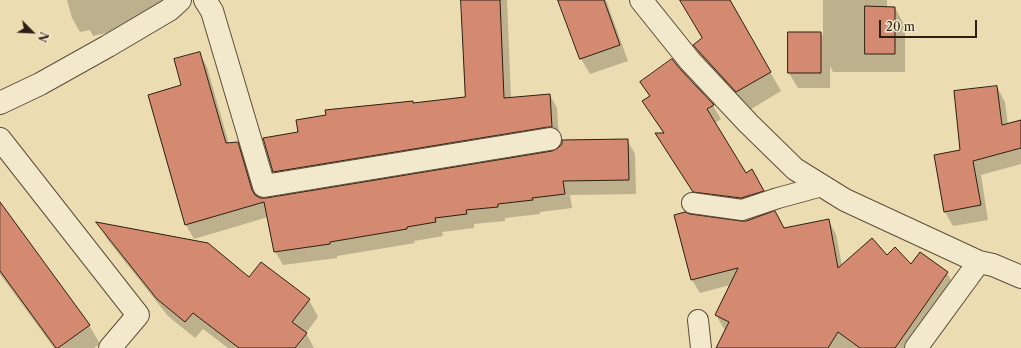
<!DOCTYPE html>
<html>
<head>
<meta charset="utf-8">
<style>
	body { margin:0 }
	#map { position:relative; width:1021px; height:348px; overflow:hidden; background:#ebdcb1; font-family:"Libre Caslon Text",serif }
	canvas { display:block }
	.north { position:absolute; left:12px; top:12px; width:40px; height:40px; -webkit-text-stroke:3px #f2e8cc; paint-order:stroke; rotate:114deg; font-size:11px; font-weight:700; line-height:16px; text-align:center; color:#2c1f12 }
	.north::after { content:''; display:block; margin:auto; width:14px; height:18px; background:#2c1f12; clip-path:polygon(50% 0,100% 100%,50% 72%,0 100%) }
	.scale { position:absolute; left:879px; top:20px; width:98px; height:18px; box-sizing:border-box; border:2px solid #2c1f12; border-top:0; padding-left:5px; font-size:12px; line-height:14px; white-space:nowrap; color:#2c1f12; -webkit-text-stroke:3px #f2e8cc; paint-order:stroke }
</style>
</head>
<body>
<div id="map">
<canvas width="1021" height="348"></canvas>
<div class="north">N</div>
<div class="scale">20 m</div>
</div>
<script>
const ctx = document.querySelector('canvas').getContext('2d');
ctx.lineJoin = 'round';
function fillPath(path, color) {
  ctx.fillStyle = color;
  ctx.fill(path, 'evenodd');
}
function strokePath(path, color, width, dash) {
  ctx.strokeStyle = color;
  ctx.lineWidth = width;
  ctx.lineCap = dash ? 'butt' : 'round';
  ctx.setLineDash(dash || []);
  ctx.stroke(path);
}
fillPath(new Path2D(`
	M67 0H178L150 8 153 23 93 36 90 30 80 32 72 18Z
	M462 0H507L511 98 550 95 557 108 559 140 281 185 274 171 299 133 413 104 466 98Z
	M559 0H606L628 61 590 74 581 59Z
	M681 0H729L781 91 748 111 705 64 694 45 703 39Z
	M823 0H887V8H895L905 26V72H833L830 66V88H798L789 73 821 33 823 36Z
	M199 53 207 67 229 144 237 143 245 157 257 197 260 199H266L627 140 635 154 636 194 570 195 572 208 540 212V214L505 218V221L474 224V228L442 232 443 236 414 241 415 243 337 256V258L283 265 275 251 268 217 194 239 186 225 183 86Z
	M680 70 713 106 721 119 715 123 746 174 759 184 771 205 702 206 665 147 664 134 652 115 644 101 650 97 641 82Z
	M997 87 1005 102 1008 125 1021 121V164L981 175 988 220 953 226 945 212 961 151Z
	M0 204 89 325 100 344 94 348H54L0 274Z
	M690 215 784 229 828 220 836 234 842 266 887 256 911 265 947 273 955 287 912 348H717L726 330 724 329 716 315 730 285 700 293 692 280Z
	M98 223 309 300 318 317 306 333 314 348H228L203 329 195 338 168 316 107 239Z`), '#0003');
const building = new Path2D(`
	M461 0H500L504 98 550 94 552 127H548L273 172 263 138 298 132 296 120 326 115 325 110 413 101V103L465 97Z
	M558 0H604L620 45 580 59Z
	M680 0H730L771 72 736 92 693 45 702 38Z
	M865 6 895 7V54H865Z
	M788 32H821V73H788Z
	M200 52 226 143 238 142 252 190 255 195 260 198H266L552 151 558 148 562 144V140L628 139 629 180 563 181 565 194 532 198 533 200 498 204V207L466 210 467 214 435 218 436 222 407 227V229L330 242V244L274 252 264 202 185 225 148 95 181 85 174 59Z
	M672 59 681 70 714 105 707 109 746 173 752 169 764 191 741 198 693 192 655 133H664L642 101 650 96 640 82Z
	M997 86 1002 125 1021 120V148L973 161 981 205 944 212 934 155 960 150 954 91Z
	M0 202 90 325 58 348H56L0 271Z
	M775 211 784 228 829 219 838 268 872 238 887 255 895 247 911 264 920 252 948 272 895 348H860L838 332 828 348H716L729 322 715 315 738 268 691 280 674 215 685 212 690 214 741 221H746Z
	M96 222 208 243 249 277 261 262 310 299 292 322 307 333 295 348H239L193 313 185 322 157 299Z`);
fillPath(building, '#d48a70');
strokePath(building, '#2c1f12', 1);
const lane = new Path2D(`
	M692 203 742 210 778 198 822 186
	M698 320 701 348`);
const street = new Path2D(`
	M205 0 212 11 264 186 550 139
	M641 0 690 61 748 123 795 169 845 200 979 262 993 265 1021 277
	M0 103 40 84 108 46 169 10 180 0
	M0 139 138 315 110 348
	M916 348 979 262`);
strokePath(lane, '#5c4e3a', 22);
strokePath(street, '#5c4e3a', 24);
strokePath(lane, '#f2e8cc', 20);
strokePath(street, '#f2e8cc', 22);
</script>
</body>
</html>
